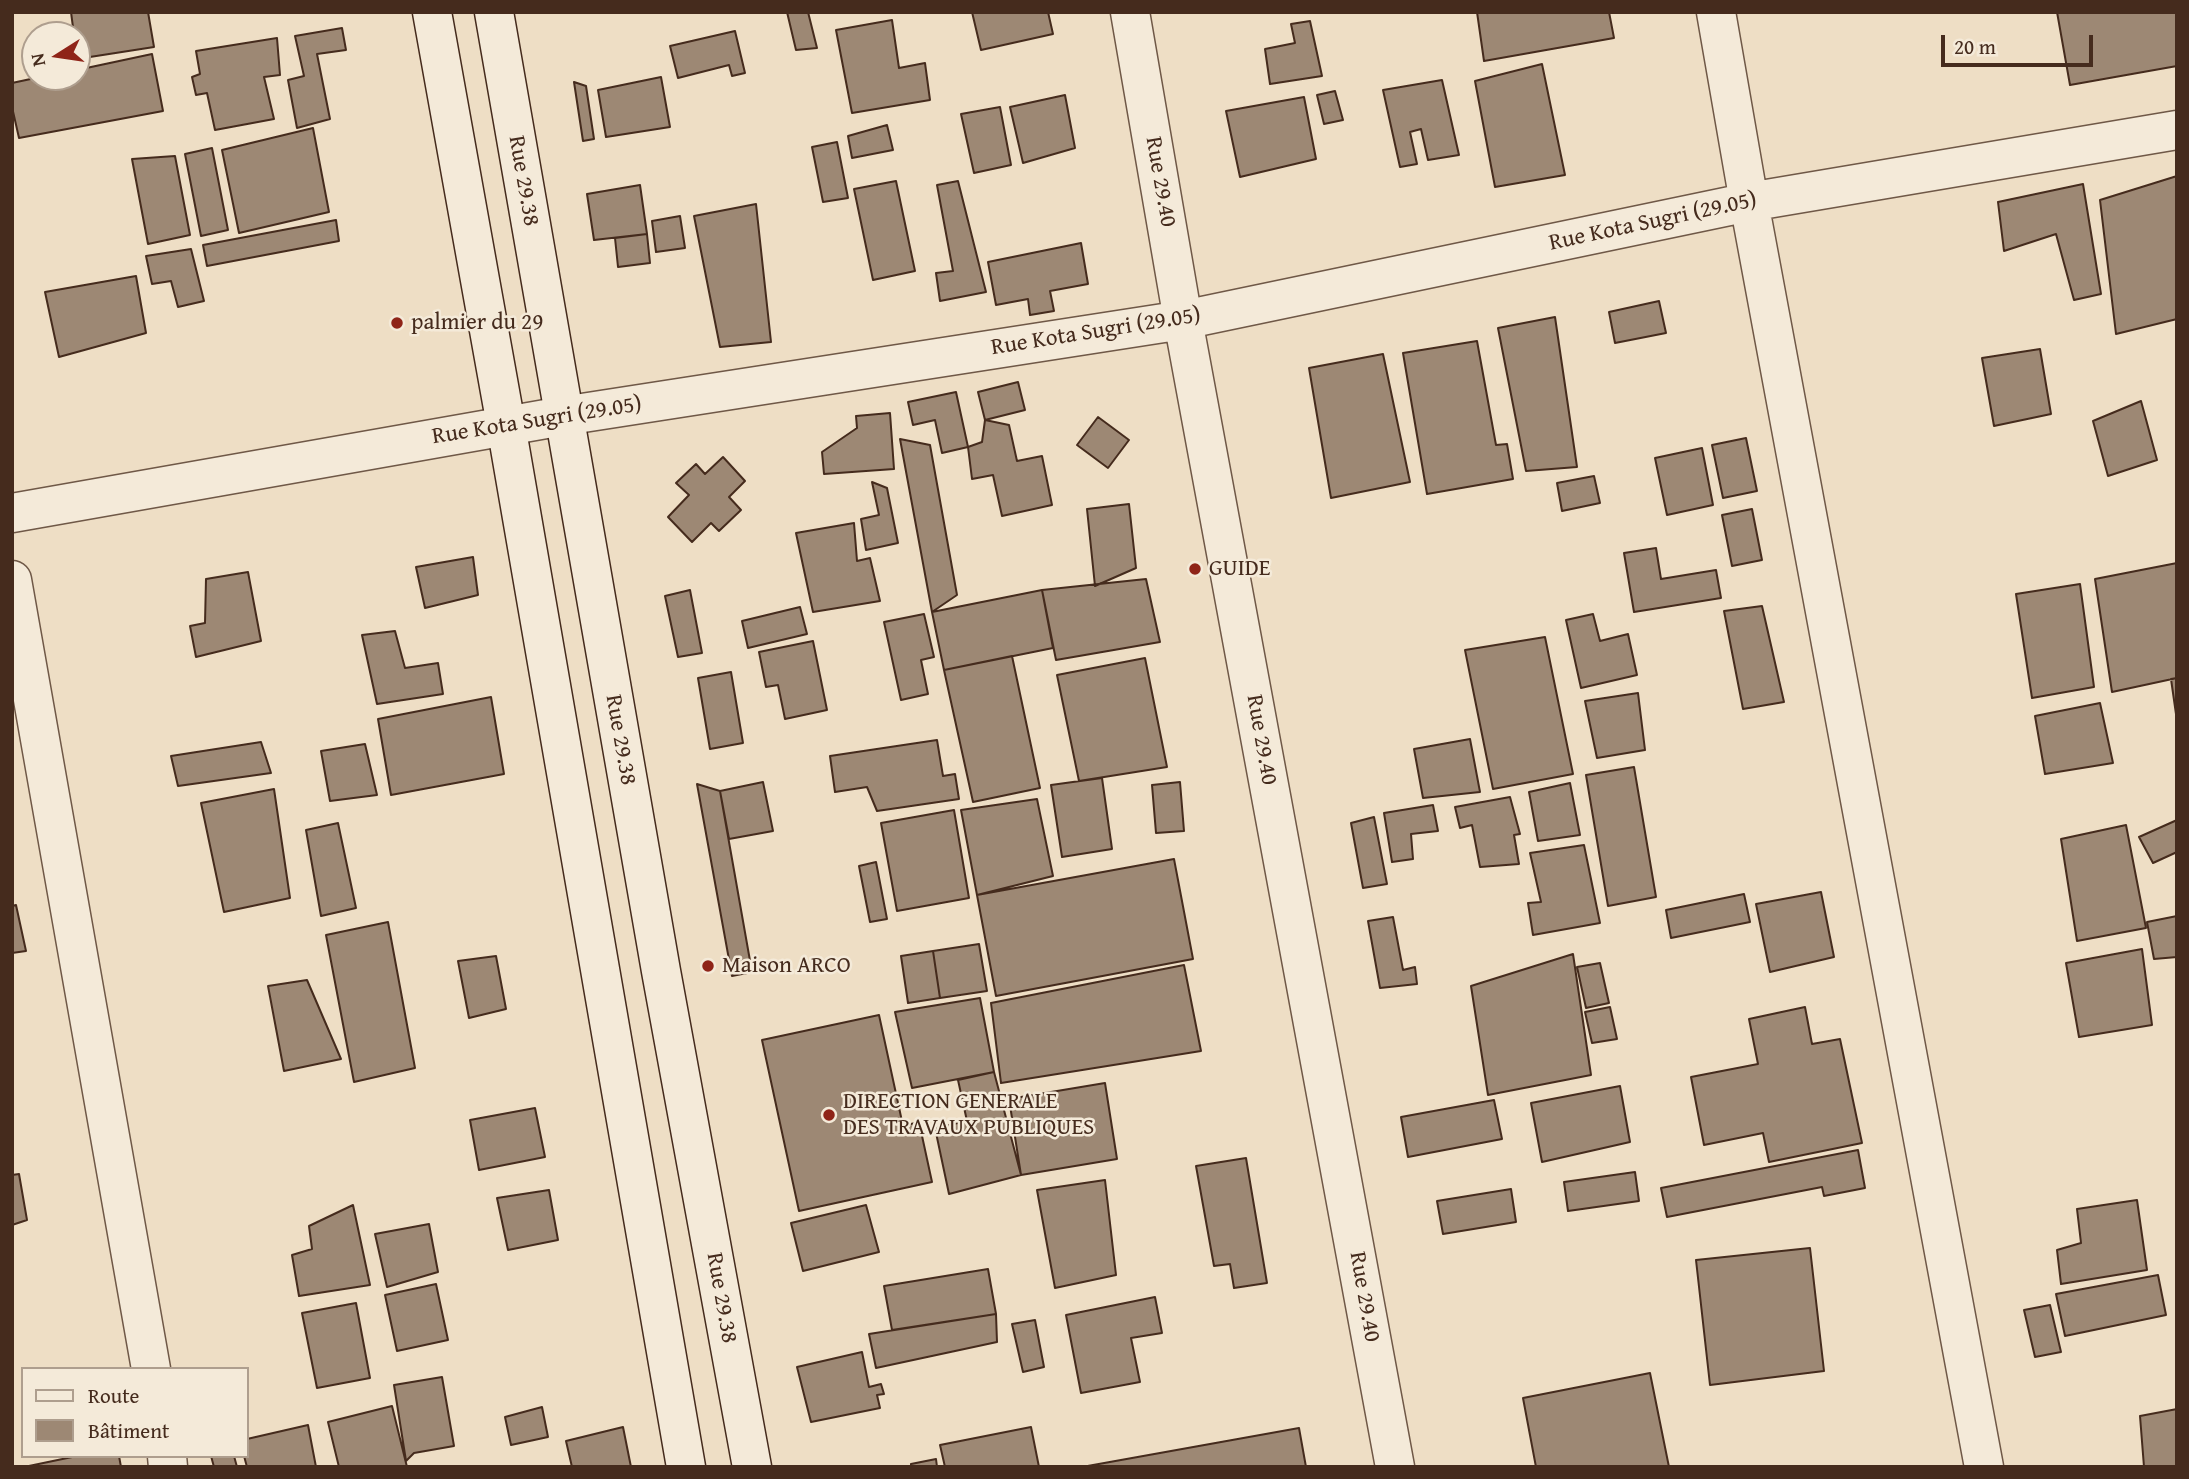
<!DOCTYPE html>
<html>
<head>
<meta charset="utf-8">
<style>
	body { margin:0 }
	#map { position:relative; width:2189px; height:1479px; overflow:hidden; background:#eedec5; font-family:"Gentium Book Plus",serif }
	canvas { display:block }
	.frame { position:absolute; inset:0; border:14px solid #452b1d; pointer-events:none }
	.legend { position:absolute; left:21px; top:1367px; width:228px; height:91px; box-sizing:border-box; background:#f4ead9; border:2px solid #ae9e8e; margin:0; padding:9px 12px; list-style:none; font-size:21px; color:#452b1d }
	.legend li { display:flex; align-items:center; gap:14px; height:35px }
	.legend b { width:35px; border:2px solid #ae9e8e }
	.north { position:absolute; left:21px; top:21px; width:70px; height:70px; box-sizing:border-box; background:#f4ead9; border:2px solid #ae9e8e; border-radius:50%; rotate:258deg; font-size:19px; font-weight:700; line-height:28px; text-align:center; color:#452b1d }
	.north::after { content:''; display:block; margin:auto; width:24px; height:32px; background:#8f2418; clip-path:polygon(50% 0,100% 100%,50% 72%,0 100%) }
	.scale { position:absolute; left:1941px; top:35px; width:152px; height:32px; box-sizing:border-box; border:4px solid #452b1d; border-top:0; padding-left:9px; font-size:21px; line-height:24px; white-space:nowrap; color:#452b1d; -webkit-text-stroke:5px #f4ead9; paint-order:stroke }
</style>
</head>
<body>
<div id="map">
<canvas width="2189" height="1479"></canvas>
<div class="frame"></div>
<ul class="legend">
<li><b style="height:9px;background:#f4ead9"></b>Route</li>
<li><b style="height:19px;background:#9d8874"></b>Bâtiment</li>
</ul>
<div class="north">N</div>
<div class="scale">20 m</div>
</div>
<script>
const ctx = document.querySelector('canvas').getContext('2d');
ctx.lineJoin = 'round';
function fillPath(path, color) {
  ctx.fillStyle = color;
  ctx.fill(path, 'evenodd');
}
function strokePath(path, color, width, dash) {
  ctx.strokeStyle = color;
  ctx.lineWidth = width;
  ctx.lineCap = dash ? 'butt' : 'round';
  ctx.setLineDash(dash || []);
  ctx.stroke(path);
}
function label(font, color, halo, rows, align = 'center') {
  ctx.font = font + ' "Gentium Book Plus",serif';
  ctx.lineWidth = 5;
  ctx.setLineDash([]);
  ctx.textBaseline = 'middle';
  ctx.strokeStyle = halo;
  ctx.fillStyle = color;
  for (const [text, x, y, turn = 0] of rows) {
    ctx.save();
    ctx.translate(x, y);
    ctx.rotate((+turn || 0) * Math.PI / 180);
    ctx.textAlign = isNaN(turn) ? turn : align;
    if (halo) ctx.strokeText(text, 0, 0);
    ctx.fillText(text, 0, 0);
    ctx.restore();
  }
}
const building = new Path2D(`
	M71 12H148L154 47 77 59V35H74Z
	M787 12H808L817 48 796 50Z
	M972 12H1048L1053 34 981 50Z
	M1477 12H1609L1614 38 1484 61Z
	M2057 12H2177V66L2070 85Z
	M892 20 899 68 925 63 930 100 852 113 836 30Z
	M1310 21 1322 76 1270 84 1265 49 1295 43 1291 24Z
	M342 28 346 50 317 54 330 119 297 128 288 80 304 76 295 36Z
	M735 31 745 73 732 76 729 65 678 78 670 46Z
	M277 38 280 75 264 77 274 119 215 130 207 93 196 95 192 77 200 74 196 51Z
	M152 54 163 111 19 138 12 107V83L40 77H77V70Z
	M1542 64 1565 175 1495 187 1475 81Z
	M661 77 670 127 606 137 598 90Z
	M1442 80 1459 155 1428 160 1421 129 1410 132 1417 164 1400 167 1383 90Z
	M574 82 586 86 594 139 583 141Z
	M1335 91 1343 120 1324 124 1317 95Z
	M1065 95 1075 148 1023 163 1010 107Z
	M1304 97 1316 159 1240 177 1226 111Z
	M1000 107 1011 165 974 173 961 114Z
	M887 125 893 150 852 158 848 136Z
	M313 128 329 212 239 233 222 150Z
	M837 142 848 198 823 202 812 147Z
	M212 148 228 230 201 236 185 154Z
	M175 156 190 235 148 244 132 159Z
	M2177 176V319L2116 334 2100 200Z
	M896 181 915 271 873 280 854 189Z
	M958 181 986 292 940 301 936 273 953 271 937 185Z
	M2083 184 2101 294 2074 300 2056 234 2004 251 1998 202Z
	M640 185 647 234 594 240 587 194Z
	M756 204 771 342 720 347 694 216Z
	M680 216 685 248 656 252 652 221Z
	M336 220 339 241 207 266 203 245Z
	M647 234 650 263 618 267 615 238Z
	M1081 243 1088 284 1050 291 1054 311 1030 315 1028 299 996 305 988 262Z
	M191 249 204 301 178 307 171 281 152 284 146 256Z
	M136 276 146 333 59 357 45 292Z
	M1659 301 1666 333 1615 343 1609 312Z
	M1555 317 1577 467 1526 471 1498 328Z
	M1477 341 1496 445 1507 444 1513 479 1427 494 1403 353Z
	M2040 349 2051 414 1994 426 1982 358Z
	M1383 354 1410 482 1331 498 1309 368Z
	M1018 382 1025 410 985 420 978 392Z
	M956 392 968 447 942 453 935 420 913 425 908 402Z
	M2141 401 2157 460 2108 476 2093 421Z
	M890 413 894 469 824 474 822 452 857 428 856 416Z
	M1098 417 1129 440 1108 468 1077 445Z
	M985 420 1009 425 1017 461 1042 456 1052 505 1002 516 993 475 972 479 968 447 982 442Z
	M1746 438 1757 491 1723 498 1712 445Z
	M900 439 930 445 957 595 932 612Z
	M1702 448 1713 505 1667 515 1655 458Z
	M723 457 745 481 729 497 741 510 719 531 711 523 692 542 668 517 689 495 676 483 696 464 705 474Z
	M1594 476 1600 503 1562 511 1557 483Z
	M872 482 887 488 898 543 866 550 861 519 879 515Z
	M1129 504 1136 568 1095 586 1087 509Z
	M1752 509 1762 560 1732 566 1722 515Z
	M854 523 857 561 870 558 880 601 813 612 796 533Z
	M1656 548 1661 579 1716 570 1721 598 1634 612 1624 553Z
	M473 557 478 595 425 608 416 567Z
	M2177 563V678L2112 692 2095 579Z
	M248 572 261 641 196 657 190 626 205 623 206 579Z
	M1146 579 1160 642 1056 660 1042 590Z
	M2080 584 2094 687 2032 698 2016 594Z
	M690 590 702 653 678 657 665 596Z
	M1042 590 1053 648 944 670 932 612Z
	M1762 606 1784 702 1743 709 1724 611Z
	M800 607 807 634 748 648 742 621Z
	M924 614 934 657 921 660 928 694 901 700 884 622Z
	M1593 614 1600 641 1628 634 1637 675 1581 688 1566 620Z
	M395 631 405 668 438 663 443 694 377 704 362 635Z
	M1545 637 1573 774 1493 789 1465 650Z
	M813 641 827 710 785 719 778 685 766 687 759 652Z
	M1012 656 1040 788 973 802 944 670Z
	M1145 658 1167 767 1079 781 1057 675Z
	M731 672 743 743 710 749 698 678Z
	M2177 678V714H2176L2171 679Z
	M1638 693 1645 750 1597 758 1585 701Z
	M491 697 504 774 391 795 378 719Z
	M2100 703 2113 763 2045 774 2035 716Z
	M1470 739 1480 792 1423 798 1414 749Z
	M937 740 943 776 955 774 959 799 877 811 867 787 835 792 830 756Z
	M261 742 271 773 178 786 171 756Z
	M365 744 377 795 330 801 321 751Z
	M1634 767 1656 897 1608 906 1586 775Z
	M1102 778 1112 849 1062 857 1051 785Z
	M763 782 773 831 729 839 720 791Z
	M1180 782 1184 831 1156 833 1152 785Z
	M1570 783 1580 835 1538 841 1529 792Z
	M697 784 720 791 752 972 732 976Z
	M274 789 290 898 224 912 201 803Z
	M1510 797 1520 834 1514 835 1519 864 1480 867 1472 825 1460 828 1455 807Z
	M1037 799 1053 876 977 895 961 810Z
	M1433 805 1438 831 1411 834 1413 859 1392 862 1384 813Z
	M954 810 969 898 897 911 881 823Z
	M1374 817 1387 884 1363 888 1351 823Z
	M2177 820V852L2153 863 2139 837Z
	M338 823 356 908 321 916 306 830Z
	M2126 825 2146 928 2077 941 2061 839Z
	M1584 845 1600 923 1533 935 1528 903 1541 902 1530 853Z
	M1174 859 1193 959 996 996 977 895Z
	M876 862 887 919 870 922 859 866Z
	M1821 892 1834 957 1770 972 1756 904Z
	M1744 894 1750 922 1671 938 1666 910Z
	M16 905 26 951 12 953V906Z
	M2177 916V957L2154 959 2147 922Z
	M1393 917 1403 970 1415 967 1417 984 1380 988 1368 921Z
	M388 922 415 1068 354 1082 326 935Z
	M979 944 987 991 940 998 933 951Z
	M2142 949 2152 1025 2079 1037 2066 963Z
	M933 951 940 998 908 1003 901 956Z
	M1573 954 1591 1075 1488 1095 1471 986Z
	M496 956 506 1009 469 1018 458 961Z
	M1600 963 1609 1003 1586 1008 1577 967Z
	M1184 965 1201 1051 1001 1083 991 1003Z
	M307 980 341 1059 284 1071 268 986Z
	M980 998 994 1072 912 1088 895 1012Z
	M1610 1007 1617 1039 1592 1043 1585 1012Z
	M1805 1007 1812 1044 1840 1039 1862 1143 1769 1162 1763 1133 1704 1145 1691 1077 1758 1064 1749 1019Z
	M879 1015 903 1126 919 1122 932 1182 799 1211 762 1040Z
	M994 1072 1021 1175 949 1194 935 1128 967 1121 958 1080Z
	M1105 1083 1117 1159 1021 1175 1009 1099Z
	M1620 1086 1630 1142 1542 1162 1531 1103Z
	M1494 1100 1502 1139 1408 1157 1401 1117Z
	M535 1108 545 1157 479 1170 470 1120Z
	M1858 1150 1865 1188 1824 1196 1822 1187 1667 1217 1661 1188Z
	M1246 1158 1267 1283 1234 1288 1230 1264 1214 1266 1196 1166Z
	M1635 1172 1639 1201 1568 1211 1564 1182Z
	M19 1174 27 1220 12 1225V1175Z
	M1105 1180 1116 1275 1055 1288 1037 1190Z
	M1511 1189 1516 1222 1443 1234 1437 1201Z
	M549 1190 558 1240 508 1250 497 1198Z
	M2137 1200 2147 1270 2061 1284 2057 1250 2081 1243 2077 1209Z
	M353 1205 370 1285 299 1296 292 1255 312 1249 309 1226Z
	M866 1205 879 1252 803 1271 791 1223Z
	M429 1224 438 1272 387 1287 375 1234Z
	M1810 1248 1824 1371 1710 1385 1696 1260Z
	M988 1269 996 1314 892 1330 884 1286Z
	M2158 1275 2166 1315 2065 1336 2056 1294Z
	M436 1284 448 1340 397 1351 385 1295Z
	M1155 1297 1162 1333 1131 1338 1140 1382 1081 1393 1066 1315Z
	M356 1303 370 1378 317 1388 302 1313Z
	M2050 1305 2061 1352 2035 1357 2024 1310Z
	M996 1314 997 1342 876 1368 869 1334Z
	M1035 1320 1044 1367 1023 1372 1012 1324Z
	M862 1352 869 1387 881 1384 884 1394 877 1395 880 1408 811 1422 797 1367Z
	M1650 1373 1669 1467H1536L1523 1398Z
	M442 1377 454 1446 414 1453 406 1461 394 1385Z
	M392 1406 407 1467H339L328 1422Z
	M542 1407 548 1437 511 1445 505 1417Z
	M2177 1409V1467H2144L2140 1416Z
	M308 1425 316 1467H247L244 1456H247V1439Z
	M623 1427 631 1467H572L566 1441Z
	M1031 1427 1039 1467H945L940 1445Z
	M1299 1428 1306 1467H1082Z
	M77 1456H119L121 1467H24Z
	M211 1456H234L237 1467H214Z
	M936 1459 937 1467H911V1464Z`);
fillPath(building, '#9d8874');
strokePath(building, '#452b1d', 2);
const street = new Path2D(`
	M1130 12 1183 320 1395 1467
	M1716 12 1749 202 1984 1467
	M12 513 563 416 1183 320 1749 202 2177 130
	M12 580 151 1369
	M167 1456 168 1467`);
const secondary = new Path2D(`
	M432 12 506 425 686 1467
	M494 12 661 971 752 1467`);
strokePath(street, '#6f5847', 41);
strokePath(secondary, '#452b1d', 41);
strokePath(street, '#f4ead9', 38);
strokePath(secondary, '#f4ead9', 38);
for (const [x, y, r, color] of [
	[397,323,7,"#8f2418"],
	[1195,569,7,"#8f2418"],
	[708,966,7,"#8f2418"],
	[829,1115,7,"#8f2418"]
]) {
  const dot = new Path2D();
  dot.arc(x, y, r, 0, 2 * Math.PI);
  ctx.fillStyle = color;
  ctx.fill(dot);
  strokePath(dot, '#f4ead9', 2.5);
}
label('23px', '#452b1d', '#f4ead9', [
	["Rue 29.38",523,181,80],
	["Rue 29.40",1160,182,80],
	["Rue Kota Sugri (29.05)",1653,222,-12],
	["Rue Kota Sugri (29.05)",1096,332,-9],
	["Rue Kota Sugri (29.05)",537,421,-9],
	["Rue 29.38",620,740,80],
	["Rue 29.40",1261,740,80],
	["Rue 29.40",1364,1297,80],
	["Rue 29.38",721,1298,80]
]);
label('23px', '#452b1d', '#f4ead9', [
	["palmier du 29",411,323],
	["GUIDE",1209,569],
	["Maison ARCO",722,966],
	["DIRECTION GENERALE",843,1102],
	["DES TRAVAUX PUBLIQUES",843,1128]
], 'left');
</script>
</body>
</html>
